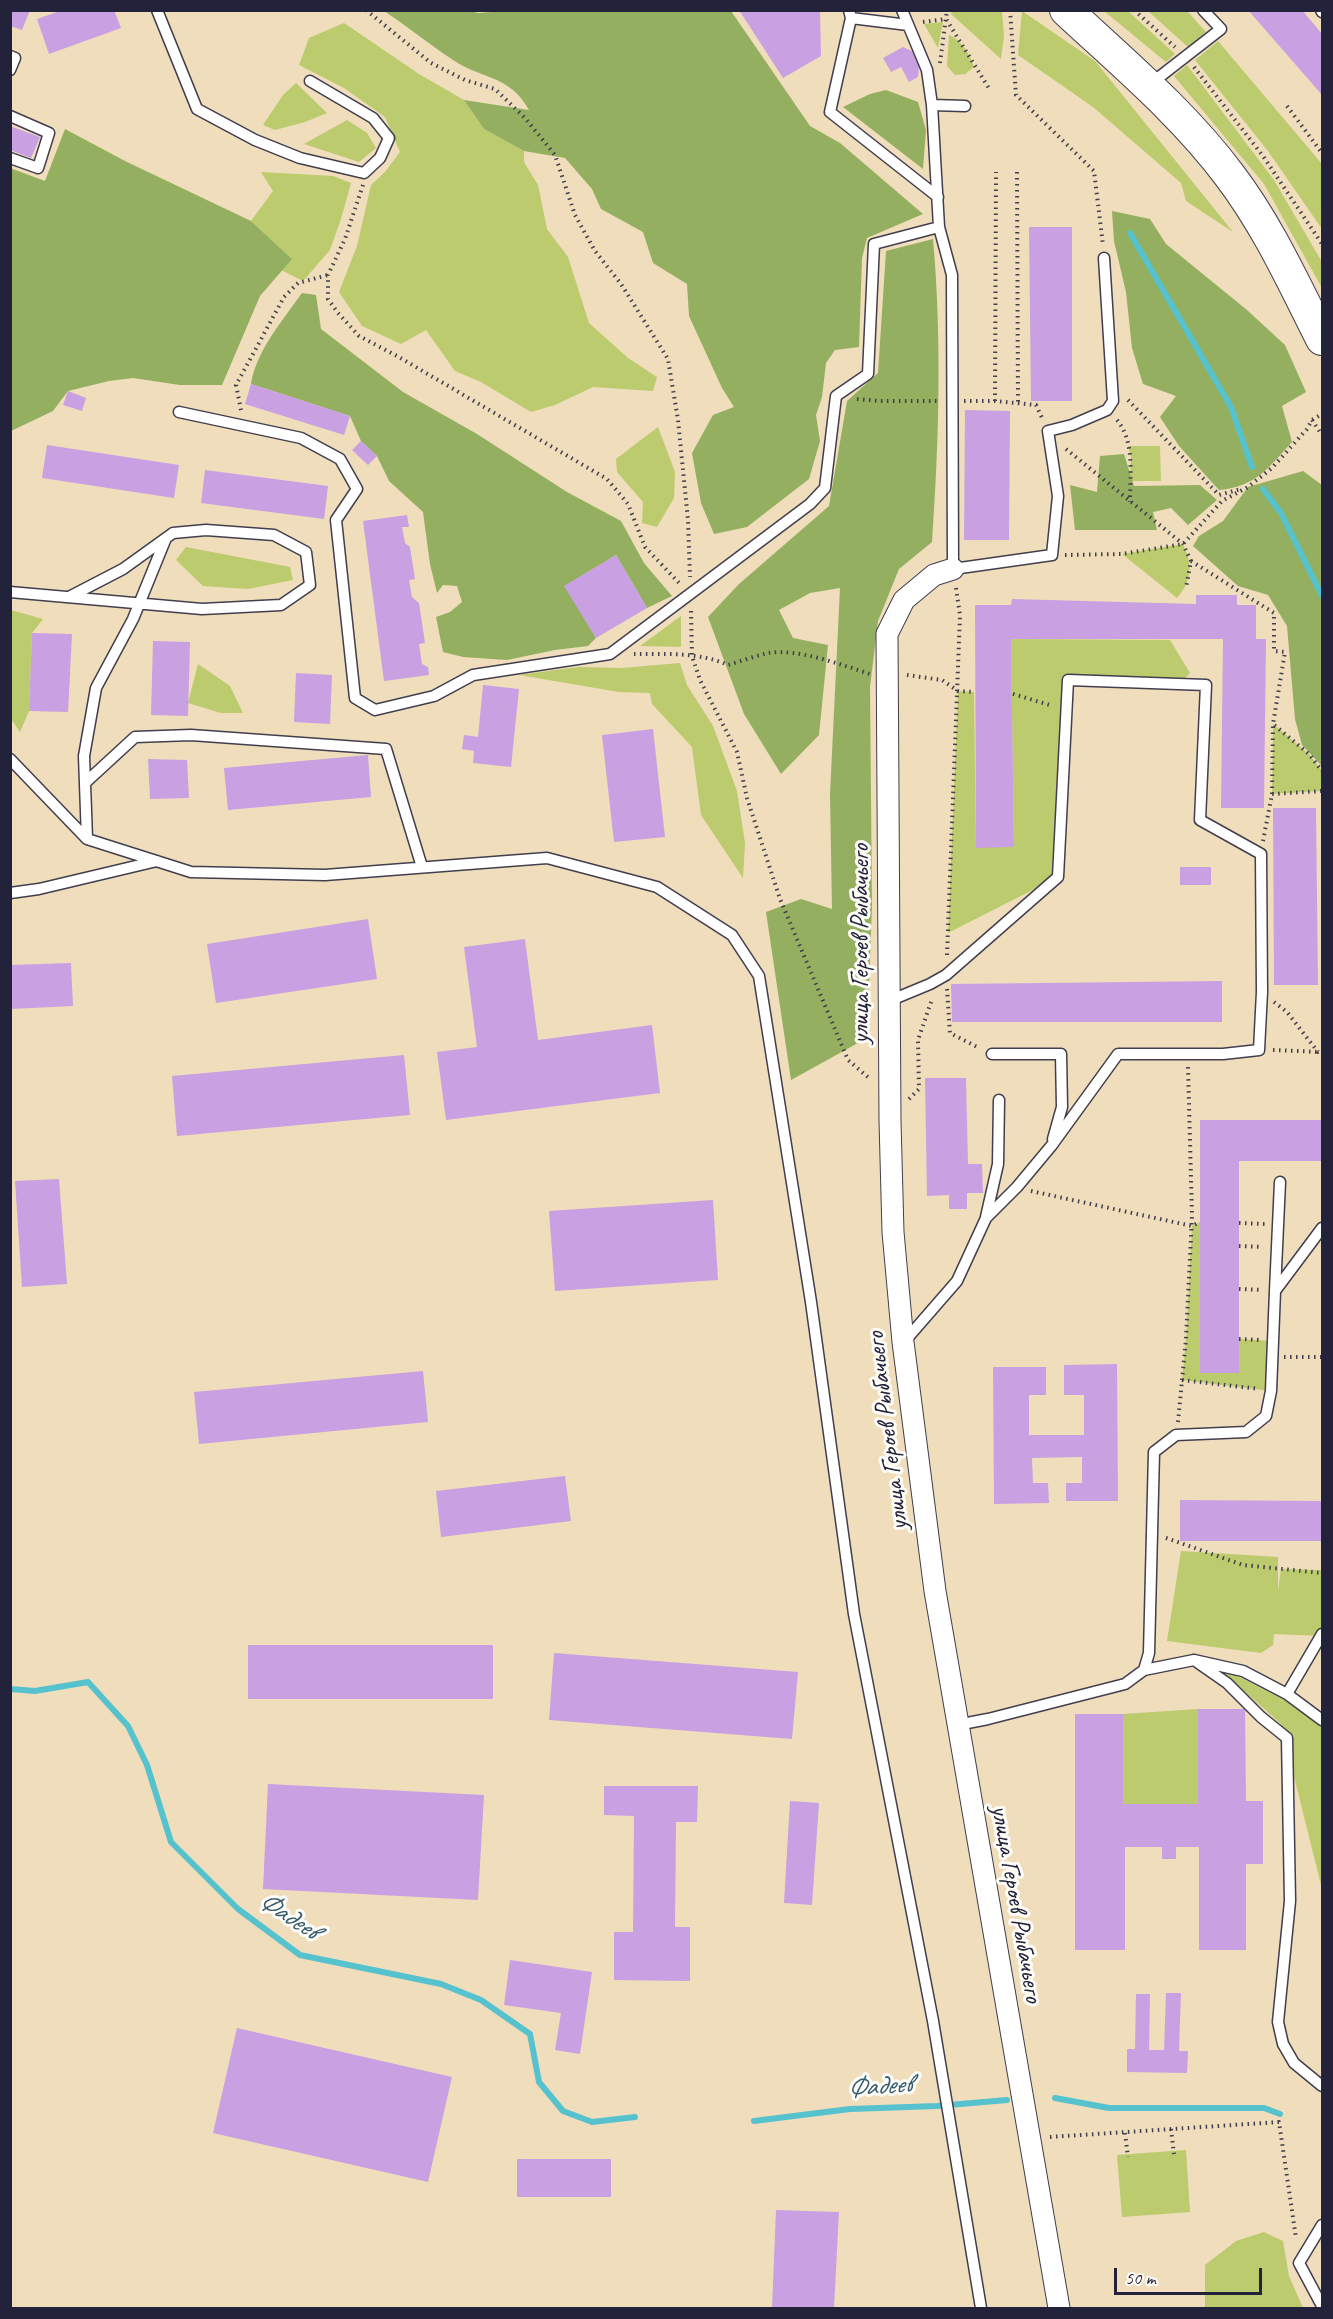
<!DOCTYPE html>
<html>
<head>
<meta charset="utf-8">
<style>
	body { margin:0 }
	#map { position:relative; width:1333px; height:2319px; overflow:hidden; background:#f0ddbb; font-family:Caveat,sans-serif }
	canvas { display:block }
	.frame { position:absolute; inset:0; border:12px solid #22223b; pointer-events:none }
	.scale { position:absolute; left:1114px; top:2268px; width:148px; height:27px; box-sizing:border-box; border:3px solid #22223b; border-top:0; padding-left:8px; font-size:18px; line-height:21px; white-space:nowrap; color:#22223b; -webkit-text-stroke:4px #fdfcf7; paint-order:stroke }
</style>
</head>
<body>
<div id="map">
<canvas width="1333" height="2319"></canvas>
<div class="frame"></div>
<div class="scale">50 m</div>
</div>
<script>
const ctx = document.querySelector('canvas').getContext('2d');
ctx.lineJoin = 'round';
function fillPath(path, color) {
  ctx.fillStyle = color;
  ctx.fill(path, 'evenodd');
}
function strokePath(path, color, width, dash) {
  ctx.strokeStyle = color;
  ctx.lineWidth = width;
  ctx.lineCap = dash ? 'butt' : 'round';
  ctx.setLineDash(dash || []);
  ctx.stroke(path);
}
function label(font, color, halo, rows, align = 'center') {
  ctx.font = font + ' Caveat,sans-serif';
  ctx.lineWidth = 6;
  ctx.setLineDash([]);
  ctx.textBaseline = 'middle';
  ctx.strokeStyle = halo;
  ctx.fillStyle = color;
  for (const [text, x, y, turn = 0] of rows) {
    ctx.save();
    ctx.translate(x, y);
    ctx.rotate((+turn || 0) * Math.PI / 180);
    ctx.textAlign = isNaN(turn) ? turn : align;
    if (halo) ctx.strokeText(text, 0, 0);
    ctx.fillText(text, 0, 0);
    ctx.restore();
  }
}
fillPath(new Path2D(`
	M952 11H1002L1004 36 1001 59 951 14Z
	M1022 11 1095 61 1233 232 1186 201 1181 183 1093 107 1018 55Z
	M1104 11H1128L1175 54 1166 62Z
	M1148 11H1187L1206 32 1189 48Z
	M943 22 938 48 924 24Z
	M344 23 419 74 464 100 484 129 524 151V162L538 185 547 229 568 257 589 323 628 358 657 377 653 391 593 387 555 405 531 412 481 382 455 371 426 330 401 344 362 326 339 292 357 246 371 185 385 172 400 152 385 117 344 88 299 65 309 38Z
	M949 35C961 40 970 54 974 67L965 74 955 75 947 66Z
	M1218 41 1322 164V229L1268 151 1195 60Z
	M1187 65 1274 180 1322 262V288L1264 184 1174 76Z
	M296 83 327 113 305 122 275 130 263 125 283 95Z
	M347 120 367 133 376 148 359 162 304 144Z
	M261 172 333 176 351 183 341 219 330 250 303 281 281 270 291 258 251 221 273 191Z
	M658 427 675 472 674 498 657 527 642 523 643 502 617 472 616 459Z
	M1128 446H1160L1161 481H1130L1131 456Z
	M1183 544C1193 565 1192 581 1177 598L1122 554Z
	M186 547 290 567 293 580 248 589 203 586 176 560Z
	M11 610 43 619 32 633 29 711 20 732 11 719Z
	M681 616V647L640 646Z
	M1011 639 1170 640 1190 673 1180 683 1068 680 1058 877 948 933 958 691 974 692 976 847H1014Z
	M680 663 687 685 713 726 737 791 745 843 743 878 701 815 692 747 652 704 650 693 619 692 519 675 578 667 622 668Z
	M198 664 230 686 243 713H221L188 703Z
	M1273 724 1309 754 1322 771V791L1272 794Z
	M1200 1222V1372L1239 1373V1339L1273 1341 1271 1391 1182 1380 1186 1339 1192 1226Z
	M1181 1551 1278 1557V1591L1281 1569 1322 1570V1636L1274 1634 1273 1645 1261 1653 1167 1641Z
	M1214 1664 1321 1719 1312 1720 1322 1724V1889L1281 1724Z
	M1198 1709V1804H1123V1714Z
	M1186 2150 1190 2212 1122 2217 1117 2155Z
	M1264 2232 1283 2241 1289 2276 1303 2308H1205V2265L1236 2241Z`), '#bbcb6d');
fillPath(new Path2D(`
	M468 10 478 13 519 10 731 11 810 126 840 143 923 214 867 238 862 258 859 347 835 350 826 363 822 397 816 415 820 441 809 479 747 527 714 534 701 503 692 453 713 415 734 407 722 388 689 316 687 284 653 263 643 232 601 209 592 189 565 158 524 151 484 129 464 100 529 110C510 75 481 79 453 60 429 44 407 26 384 11Z
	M886 90 918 102 926 130 923 169 843 107 870 94Z
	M65 129 125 161 251 221 292 259 260 296 222 385H180L133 378 109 381 68 391 53 411 11 431 10 168 45 181Z
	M1112 211 1150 219 1166 244 1247 310 1285 345 1306 392 1282 406 1292 442C1269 467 1256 487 1219 490L1179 446 1160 417 1176 396 1143 384 1132 348 1126 292 1114 241Z
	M933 239C942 340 939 442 932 542L899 569 878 621 870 687 872 906 867 1038 791 1080 766 912 801 899 832 909 830 794 840 588 810 593 779 610 793 638 828 645 819 735 781 774 744 714 708 617 739 584 829 506 847 401 878 373 886 251Z
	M302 293 316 295 321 329 403 392 477 434 567 492 621 521 644 563 672 596 647 608 616 555 565 586 596 638 588 646 555 650 507 660 463 657 443 652 436 617 450 612 462 602 457 586 443 585 437 593 430 564 423 512 389 481 377 456 361 441 350 416 251 384C256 351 283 320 302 293Z
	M1124 454 1134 486 1200 485 1217 500 1188 525 1171 508 1153 512 1157 530H1075L1070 485 1097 492 1100 456Z
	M1303 471 1322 485V766L1302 745 1295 719 1287 626 1268 595 1238 586 1193 546 1199 536 1223 521 1248 487Z`), '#94af60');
strokePath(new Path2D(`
	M1130 233 1231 407 1252 467
	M1263 489 1281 513 1322 596
	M10 1689 35 1691 88 1682 128 1726 147 1765 171 1842 238 1909 300 1955 441 1984 481 2000 530 2034 539 2082 563 2111 592 2122 635 2117
	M1055 2098 1109 2108H1264L1280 2114
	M754 2121 850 2109 937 2106 1007 2100`), '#55c2ce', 6);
fillPath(new Path2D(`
	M10 10H30L22 30 10 26Z
	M63 10H114L121 28 49 54 37 19Z
	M739 10H820L821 56 783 78Z
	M1248 10H1302L1322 34V95Z
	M903 47 912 51 919 67 918 77 909 82 901 67 891 72 883 58Z
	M10 126 40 137 31 158 10 150Z
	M1029 227H1072V401H1031Z
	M251 384 350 416 344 435 245 404Z
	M68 391 86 398 82 411 63 405Z
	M965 410 1010 411 1009 540H964Z
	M361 441 377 456 368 465 352 450Z
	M47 445 179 465 174 498 42 478Z
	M205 470 328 486 324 519 201 503Z
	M407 515 409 527H402L405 543 410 547 415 579 409 580 412 597 419 603 425 643 419 644 422 664 428 667 429 675 384 681 363 521Z
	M616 555 647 608 596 638 564 586Z
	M1196 595H1237V605H1256V639H1266L1264 808H1221L1223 639H1011L1014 847 976 848 975 605H1011L1012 599 1196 604Z
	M32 633 72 634 68 712 29 711Z
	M153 641 190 642 188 716 151 715Z
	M296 673 332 675 330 724 294 722Z
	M483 685 519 689 511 767 473 763 474 751 462 749 464 735 478 737Z
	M653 729 665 837 614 842 602 735Z
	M368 755 371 797 228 810 224 768Z
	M148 759 187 760 189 798 150 799Z
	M1273 808H1316L1318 985H1274Z
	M1180 867H1211V885H1180Z
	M368 919 377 979 216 1003 207 944Z
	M525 939 538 1040 652 1025 660 1093 446 1120 437 1052 477 1047 464 947Z
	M71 963 73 1006 10 1009V965Z
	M1222 981V1022H952L951 984Z
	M404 1055 410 1115 177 1136 172 1076Z
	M925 1078H966L968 1164H982L983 1193H967V1209H949V1195L927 1196Z
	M1200 1120H1322V1161H1239V1373H1200Z
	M59 1179 67 1284 22 1287 15 1181Z
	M713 1200 718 1280 555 1291 549 1211Z
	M1117 1364 1118 1501H1066V1483H1082V1457L1032 1458 1033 1483H1048L1049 1503 994 1504 993 1367H1046V1395H1029V1435H1084V1395H1064V1365Z
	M423 1371 428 1422 199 1444 194 1392Z
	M565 1476 571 1521 441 1537 436 1491Z
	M1180 1500 1322 1501V1541H1180Z
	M248 1645H493V1699H248Z
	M554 1653 798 1672 792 1739 549 1720Z
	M1198 1709H1245L1246 1801H1263V1864H1246V1950H1199V1847H1176V1859H1162V1847H1125V1950H1075V1714H1123V1804H1198Z
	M268 1784 484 1795 478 1900 263 1889Z
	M604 1786H698L697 1822H676L675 1927H690V1981L614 1980V1932H633L634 1816 604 1815Z
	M790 1801 819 1803 812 1905 784 1903Z
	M510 1960 592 1972 580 2054 555 2050 561 2013 504 2005Z
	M1166 1993H1181L1179 2051H1188L1187 2073 1127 2072V2049H1135L1136 1994H1150L1149 2050H1164Z
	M237 2028 452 2077 428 2182 213 2133Z
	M517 2159H611V2197H517Z
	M776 2210 839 2212 834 2308H772Z`), '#c9a0e2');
const service = new Path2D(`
	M157 10 197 109 255 140 300 158 364 173 380 158 389 138 373 118 310 81
	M849 10 851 18 908 25
	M902 10 927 70 932 105 939 227 952 275 953 569 1052 555 1058 496 1048 431 1072 425 1107 410 1113 401 1104 258
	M1321 10 1322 12
	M851 18 830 112 938 197
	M10 56 15 58 10 70
	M1149 85 1221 29 1203 10
	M932 105 965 106
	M10 116 49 133 38 168 10 158
	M179 412 301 438 340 459 357 489 336 520 355 698 375 710 434 696 473 675 610 654 810 504 825 488 836 396 868 374 874 244 939 227
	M10 592 202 609 281 605 310 585 306 552 274 535 206 530 173 533 123 569 69 597
	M10 759 87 839 191 872 325 875 547 858 657 887 732 935 759 976 811 1302 854 1614 933 2021 981 2308
	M85 783 135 737 191 735 386 749 422 867
	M87 839 84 756 96 688 133 619 166 538
	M10 893 39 889 157 861
	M889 1001 930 984 946 975 1058 877 1068 680 1206 685 1200 820 1261 854 1262 992 1259 1050 1223 1054H1118L1052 1145 1017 1187 986 1218 957 1281 904 1342
	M992 1054H1061L1062 1107 1053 1139
	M986 1217 998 1164 999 1100
	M1275 1291 1280 1182
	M1322 1634 1287 1694 1322 1720
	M1194 1660 1227 1683 1261 1717 1287 1738 1290 1901 1278 2022 1283 2044 1294 2063 1322 2086
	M1144 1670 1194 1660 1243 1671 1287 1694
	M957 1725 988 1719 1125 1684 1144 1670 1149 1653 1154 1452 1176 1435 1246 1432 1266 1416 1271 1391 1275 1291 1322 1228
	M1322 2225 1299 2263 1322 2306`);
const minor = new Path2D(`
	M953 569 934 575 904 600 887 634 890 1121 893 1232 903 1342 935 1591 1059 2308`);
const secondary = new Path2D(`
	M1066 10C1123 63 1184 114 1230 176 1268 226 1294 284 1322 339`);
strokePath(service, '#413e4e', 13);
strokePath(minor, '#413e4e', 23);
strokePath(secondary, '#413e4e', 34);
strokePath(new Path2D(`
	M366 10 431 63 465 80 495 89 525 118 555 155 575 215 595 251 621 284 668 359 678 420 688 520 690 577
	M1010 10 1016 95 1094 171 1103 245
	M1134 10 1175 47
	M923 22 946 19 990 90
	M940 63 947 10
	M1194 67 1263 156 1322 244
	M1287 106 1322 153
	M1017 172 1018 403
	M363 185 345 239 328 275V299L338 313 359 336 397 356 607 479 628 504 645 547 681 585
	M857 399 879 401H939
	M1128 400 1219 495 1241 489
	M964 401H995L1036 405 1043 420
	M995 401 996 172
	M241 410 236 385 284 297 298 283 328 275
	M1117 420C1135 441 1130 476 1130 502
	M1312 420 1322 435
	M1066 449 1183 544 1191 561 1186 588
	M1065 555 1122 554 1183 544 1222 501 1248 487 1272 468 1307 429 1312 420 1322 414
	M1191 561 1274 613V651L1285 652 1273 724 1309 754 1322 771
	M691 611 692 656 700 680 737 752 747 798 780 899 848 1060 870 1079
	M634 654C665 654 700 652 728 665 741 661 755 656 768 653 797 648 842 665 870 674
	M907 675 942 680 958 691 974 692
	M1013 694 1053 706
	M1272 794 1273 725
	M1263 841 1272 794 1322 791
	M947 955 960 615 956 588
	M947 989 950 1033 977 1047
	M1274 1002 1287 1012 1318 1052 1322 1051
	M1273 1050 1319 1052
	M909 1099 919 1089 918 1040 932 999
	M1031 1191 1192 1226 1200 1222
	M1239 1223 1265 1224
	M1239 1246 1262 1247
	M1239 1289 1262 1290
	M1239 1339 1260 1340
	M1284 1357H1322
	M1182 1380 1259 1389
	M1178 1422 1186 1339 1192 1216 1188 1067
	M1166 1538 1243 1565 1322 1573
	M1171 2129 1174 2154
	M1125 2133 1128 2157
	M1050 2137 1279 2122 1296 2238`), '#413e4e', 4, [1.5, 4.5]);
strokePath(service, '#fff', 10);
strokePath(minor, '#fff', 21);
strokePath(secondary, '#fff', 32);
label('26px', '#22223b', '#fdfcf7', [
	["улица Героев Рыбачьего",861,944,-90],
	["улица Героев Рыбачьего",888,1431,-97],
	["улица Героев Рыбачьего",1016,1904,80]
]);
label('italic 27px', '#345a6e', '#fdfcf7', [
	["Фадеев",288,1916,33],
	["Фадеев",879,2087,-4]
]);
</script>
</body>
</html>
